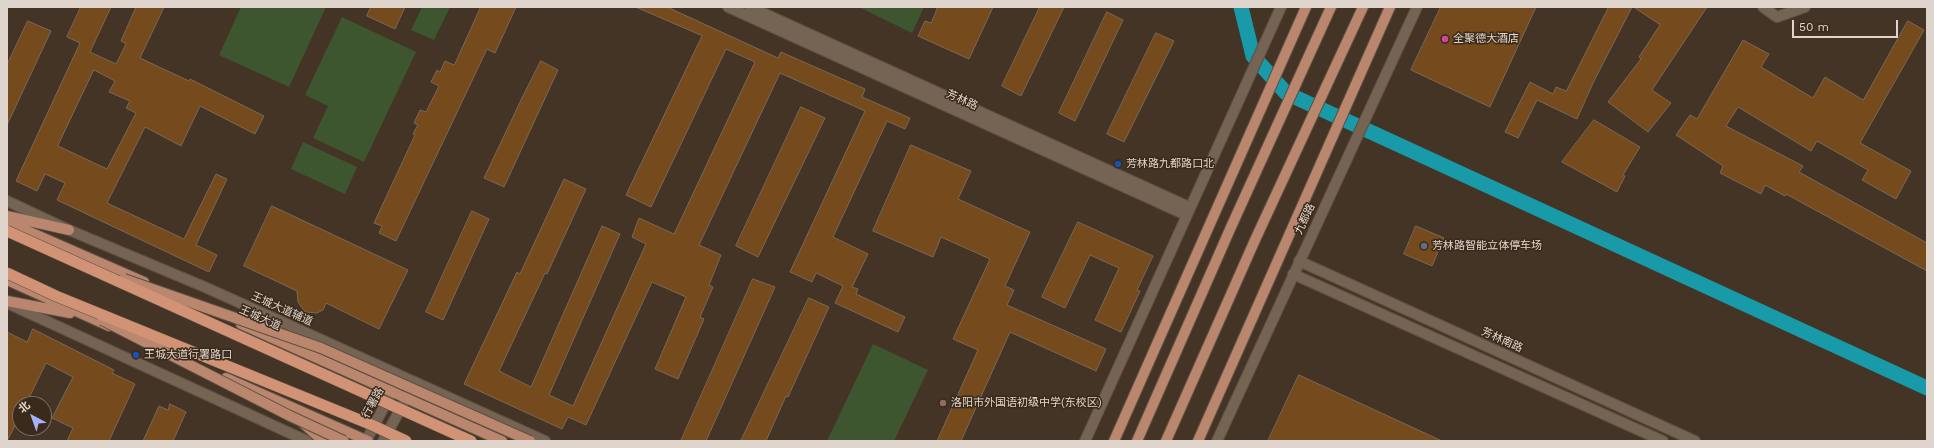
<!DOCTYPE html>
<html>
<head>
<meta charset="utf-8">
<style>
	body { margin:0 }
	#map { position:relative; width:1934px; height:448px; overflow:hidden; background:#443425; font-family:"Work Sans","Noto Sans SC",sans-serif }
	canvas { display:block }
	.frame { position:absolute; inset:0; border:8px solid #e0d5cc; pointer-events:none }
	.north { position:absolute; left:12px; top:396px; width:40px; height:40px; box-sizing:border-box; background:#3a2a1b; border:1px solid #7c6e62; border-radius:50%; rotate:319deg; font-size:11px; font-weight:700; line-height:16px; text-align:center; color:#e0d5cc }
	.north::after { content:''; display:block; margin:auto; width:14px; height:18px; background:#a6b1fc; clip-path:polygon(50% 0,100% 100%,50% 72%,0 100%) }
	.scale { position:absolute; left:1792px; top:20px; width:106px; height:18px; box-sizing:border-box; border:2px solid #e0d5cc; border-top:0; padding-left:5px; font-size:12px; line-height:14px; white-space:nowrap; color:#e0d5cc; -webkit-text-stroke:3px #3a2a1b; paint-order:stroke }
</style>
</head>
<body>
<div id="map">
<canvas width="1934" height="448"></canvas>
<div class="frame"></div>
<div class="north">北</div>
<div class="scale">50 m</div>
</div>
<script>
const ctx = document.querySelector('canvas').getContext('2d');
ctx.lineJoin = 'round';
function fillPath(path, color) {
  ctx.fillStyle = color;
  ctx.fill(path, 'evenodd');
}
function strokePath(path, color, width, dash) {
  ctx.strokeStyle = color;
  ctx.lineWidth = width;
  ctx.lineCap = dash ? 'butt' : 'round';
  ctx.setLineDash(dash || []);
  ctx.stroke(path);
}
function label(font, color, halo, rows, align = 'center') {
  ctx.font = font + ' "Work Sans","Noto Sans SC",sans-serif';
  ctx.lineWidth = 3;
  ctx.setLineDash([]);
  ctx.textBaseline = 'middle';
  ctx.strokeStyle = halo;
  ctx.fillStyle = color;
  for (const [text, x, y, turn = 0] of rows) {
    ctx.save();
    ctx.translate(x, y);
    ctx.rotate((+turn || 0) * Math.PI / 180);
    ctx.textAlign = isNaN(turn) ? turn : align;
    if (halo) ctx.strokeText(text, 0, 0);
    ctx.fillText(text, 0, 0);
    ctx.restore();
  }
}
fillPath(new Path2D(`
	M241 7H326L289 87 219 55Z
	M422 7H450L434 40 411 30Z
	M859 7H924L912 33Z
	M342 17 416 52 364 162 313 138 328 106 305 95Z
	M303 142 357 167 345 194 291 169Z
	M873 344 928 370 894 441H827Z`), '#3d562f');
strokePath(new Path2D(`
	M1241 7 1253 56 1286 93 1927 388`), '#189aa8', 15);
const building = new Path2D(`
	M81 7H111L90 52 116 64 126 44 121 41 136 7H164L140 58 189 81 190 79 264 116 255 134 200 106 181 146 145 127 107 203 184 239 216 174 227 179 196 245 217 255 209 272 57 200 65 183 45 174 37 191 16 181 80 43 67 37ZM94 70 115 81 109 92 130 101 126 108 136 113 107 169 58 146Z
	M371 7H405L395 29 367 16Z
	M481 7H516L495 53 487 49 396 241 379 233 382 226 374 223 415 135 413 134 418 125 414 123 420 110 426 112 439 86 431 82 437 70 440 72 445 61 454 65Z
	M636 7H667L778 58 781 52 865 89 862 97 910 118 905 129 887 121 833 237 868 254 852 287 858 289 856 294 905 317 898 332 835 303 843 286 816 273 812 282 790 272 865 111 780 73 699 245 721 255 709 285 713 287 700 317 704 319 678 379 655 369 686 297 652 282 586 425 568 417 562 429 464 384 517 272 520 274 564 179 586 189 547 274 545 273 499 371 531 387 602 226 620 234 549 395 573 406 646 244 632 237 639 218 674 234 755 62 726 49 651 207 626 195 702 36Z
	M938 7H993L969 59 918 36 925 21 931 23Z
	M1040 7H1064L1021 96 1002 86Z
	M1441 7H1536L1490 107 1411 70Z
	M1609 7H1632L1593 83 1577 119 1537 100 1518 138 1505 132 1530 82 1553 94 1556 87 1566 91Z
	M1634 7H1707L1652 90 1671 103 1648 132 1608 102 1641 59 1639 57 1660 25Z
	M1107 12 1123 20 1075 121 1059 113Z
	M28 21 51 31 7 125V65Z
	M1908 21 1924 30 1860 143 1911 171 1896 199 1862 180 1868 170 1817 141 1811 151 1738 107 1726 126 1803 166 1799 172 1927 243V271L1786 194 1785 196 1765 185 1761 194 1720 173 1723 166 1676 135 1690 115 1697 119 1743 40 1769 54 1761 67 1813 98 1825 77 1863 100Z
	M1156 33 1174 41 1124 142 1107 134Z
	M541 61 558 70 504 187 484 178 522 98Z
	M801 107 825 118 758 257 736 246Z
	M1594 120 1640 147 1623 175 1625 176 1617 192 1562 162Z
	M911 145 971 171 958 199 1030 232 1005 286 1014 290 1007 305 1106 349 1096 371 1010 332 961 441H937L978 350 953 339 990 259 941 237 933 257 873 231Z
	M272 206 408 270 379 329 326 303 323 310 317 313 305 312 298 302 297 291 244 266Z
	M472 211 489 219 443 320 426 312Z
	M1078 222 1153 256 1137 290 1140 291 1121 332 1095 320 1119 268 1090 255 1065 308 1042 297Z
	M1416 226 1444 238 1432 266 1404 254Z
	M753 279 775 287 706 441H681Z
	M809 298 829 307 788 397 786 396 766 441H741Z
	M33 329 114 370 112 373 135 384 109 441H67L73 428 52 418 73 377 46 363 26 404H20V416L7 441V332L27 342Z
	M1299 375 1442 441H1268Z
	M170 404 186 412 173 441H143L159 406 168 410Z`);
fillPath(building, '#754a1d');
strokePath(building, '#7a6857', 1);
const minor = new Path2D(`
	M1763 7 1777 17 1805 7
	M366 441 396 384
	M383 441 415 382`);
const tertiary = new Path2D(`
	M728 7 1186 215
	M750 7 1189 207
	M1299 261 1695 441
	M1293 274 1663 441`);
const secondary = new Path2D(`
	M7 201 69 230 207 288 545 441
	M7 303 307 441
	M1085 441 1281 7
	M1217 441 1417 7`);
const primary = new Path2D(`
	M7 216 69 230
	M7 222 144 282
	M7 280 109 326
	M7 301 70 313
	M241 324 502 441
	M226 378 368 441
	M303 423 323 441
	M1114 441 1306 7
	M1137 441 1231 227 1331 7
	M1166 441 1255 240 1363 7
	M1198 441 1390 7`);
const trunk = new Path2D(`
	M462 437 471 441`);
strokePath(minor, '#5d5042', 12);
strokePath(tertiary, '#5d5042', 12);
strokePath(secondary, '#5d5042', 12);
strokePath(primary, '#5d5042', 12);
strokePath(trunk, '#5d5042', 12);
strokePath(minor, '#756353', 10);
strokePath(tertiary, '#756353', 10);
strokePath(secondary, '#756353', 10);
strokePath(primary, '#ba866d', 10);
strokePath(trunk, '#d19276', 11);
const primaryBridge = new Path2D(`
	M124 279 321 348 530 441
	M102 320 290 416 344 441`);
const trunkBridge = new Path2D(`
	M7 231 462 437
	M7 273 56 296 372 425 406 441`);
strokePath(primaryBridge, '#5d5042', 12, []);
strokePath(trunkBridge, '#5d5042', 12, []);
strokePath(primaryBridge, '#ba866d', 10);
strokePath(trunkBridge, '#d19276', 11);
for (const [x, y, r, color] of [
	[1445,39,4,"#d1479c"],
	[1118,164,4,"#1a4fb4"],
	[1424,246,4,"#5c6f8a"],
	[136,355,4,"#1a4fb4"],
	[943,403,4,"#8d6e63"]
]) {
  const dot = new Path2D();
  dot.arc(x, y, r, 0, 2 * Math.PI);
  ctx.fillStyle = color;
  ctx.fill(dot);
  strokePath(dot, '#3a2a1b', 1.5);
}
label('11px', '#e0d5cc', '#3a2a1b', [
	["全聚德大酒店",1453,39],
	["芳林路九都路口北",1126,164],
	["芳林路智能立体停车场",1432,246],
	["王城大道行署路口",144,355],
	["洛阳市外国语初级中学(东校区)",951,403]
], 'left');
label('11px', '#e0d5cc', '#3a2a1b', [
	["芳林路",962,100,24],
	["九都路",1305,219,-65],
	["王城大道辅道",282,309,24],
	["王城大道",260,318,24],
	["芳林南路",1502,340,24],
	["行署路",373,403,-62]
]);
</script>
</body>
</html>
